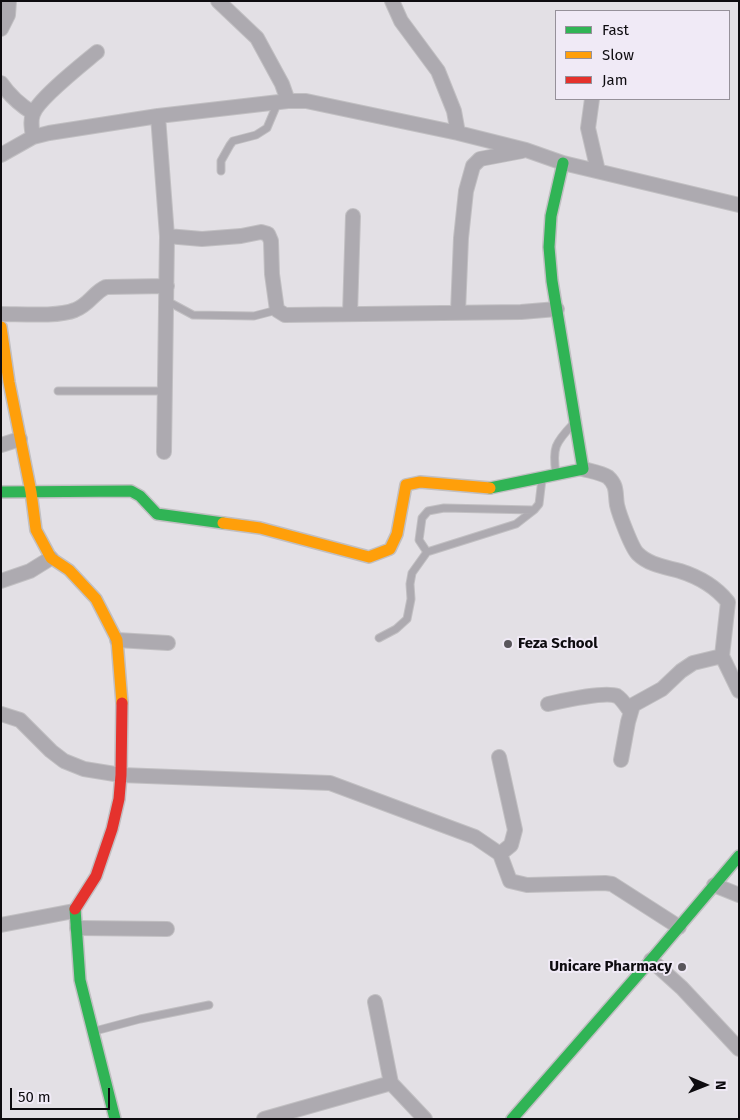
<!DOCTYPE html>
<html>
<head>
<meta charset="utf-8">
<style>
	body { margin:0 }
	#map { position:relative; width:740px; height:1120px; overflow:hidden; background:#e3e0e5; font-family:"Fira Sans",sans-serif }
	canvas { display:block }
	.frame { position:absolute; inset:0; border:2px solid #0e0c10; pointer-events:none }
	.legend { position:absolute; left:555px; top:10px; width:175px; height:90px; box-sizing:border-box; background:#f0eaf6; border:1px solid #96919a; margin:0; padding:6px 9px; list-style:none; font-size:15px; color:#0e0c10 }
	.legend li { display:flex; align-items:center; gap:10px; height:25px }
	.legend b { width:25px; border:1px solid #96919a }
	.north { position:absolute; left:680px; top:1060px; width:50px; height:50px; -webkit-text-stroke:4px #f0eaf6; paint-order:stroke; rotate:91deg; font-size:14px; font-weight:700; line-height:20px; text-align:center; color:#0e0c10 }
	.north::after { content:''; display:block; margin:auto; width:18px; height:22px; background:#0e0c10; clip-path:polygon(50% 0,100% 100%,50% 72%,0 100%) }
	.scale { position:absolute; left:10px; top:1088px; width:100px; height:22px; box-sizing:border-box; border:2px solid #0e0c10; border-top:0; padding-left:6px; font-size:15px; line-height:18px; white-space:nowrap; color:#0e0c10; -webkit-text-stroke:4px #f0eaf6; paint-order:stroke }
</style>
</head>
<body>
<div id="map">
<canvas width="740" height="1120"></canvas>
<div class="frame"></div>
<ul class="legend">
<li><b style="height:6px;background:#30b455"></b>Fast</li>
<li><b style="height:6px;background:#ff9f0a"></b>Slow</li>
<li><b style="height:6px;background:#e5322d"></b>Jam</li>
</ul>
<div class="north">N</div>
<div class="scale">50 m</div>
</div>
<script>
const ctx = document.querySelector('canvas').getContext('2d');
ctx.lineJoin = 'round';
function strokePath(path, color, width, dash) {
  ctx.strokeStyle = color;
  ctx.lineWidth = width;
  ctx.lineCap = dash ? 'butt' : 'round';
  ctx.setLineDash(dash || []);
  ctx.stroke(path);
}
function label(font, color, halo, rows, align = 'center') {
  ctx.font = font + ' "Fira Sans",sans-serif';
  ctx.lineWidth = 4;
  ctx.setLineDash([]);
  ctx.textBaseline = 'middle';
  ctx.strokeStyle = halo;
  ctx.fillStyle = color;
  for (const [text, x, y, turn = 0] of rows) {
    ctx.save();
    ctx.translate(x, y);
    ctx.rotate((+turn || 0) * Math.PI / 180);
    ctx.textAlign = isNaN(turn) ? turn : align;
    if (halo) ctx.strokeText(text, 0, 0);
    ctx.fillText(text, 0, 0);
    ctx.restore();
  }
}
const lane = new Path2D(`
	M221 171V161L230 145 233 141 256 135 267 128 278 102
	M167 301 193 315 254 316 277 310
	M58 391H165
	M556 474C552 448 555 443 573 424
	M427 552 419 540 422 518 428 511 444 508 533 510
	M379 638 396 629 407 619 411 599 410 584 412 573 427 552 516 524 534 510 539 504 542 479
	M95 1031 140 1019 209 1005`);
const street = new Path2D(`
	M218 1 257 38 282 84 288 101
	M392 1 401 21 438 71 454 111 458 133
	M1 29 8 15 9 1
	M1 83C10 96 20 105 33 113
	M592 99 588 128 598 171
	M158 116 167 236 164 452
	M33 137C32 129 30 121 33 114 38 99 84 63 97 52
	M1 155 33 137 49 133 158 116 288 101H306L458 133 526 150 563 163 739 205
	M167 236 202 239 241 236 261 232 268 234 271 241 272 274 277 310 285 315 521 312 557 309
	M458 312 461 238 466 191 473 166 480 159 522 151
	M1 314C21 314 58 317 75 310 89 305 94 292 106 287L167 286
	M350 314 353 216
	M1 445 20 439
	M583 469C590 471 602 473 608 477 618 486 615 494 617 505 619 514 632 549 638 554 649 565 666 567 680 571 699 577 716 587 728 602L722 656 739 691
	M1 581 30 571 51 558
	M117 640 168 643
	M548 704C562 701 605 691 617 696 622 699 626 706 630 711
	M1 714 20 720 51 751 64 761 84 769 121 775 330 783 475 837 500 854 510 881 527 885 605 883 612 884 679 927
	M499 757 515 830 511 845 500 854
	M621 760 628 722 633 705 662 689 681 671 693 663 722 656
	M714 885 739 895
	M1 925 74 911
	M77 928 167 929
	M651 960 682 988 739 1049
	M375 1002 391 1083
	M264 1119 391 1083 425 1119`);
const fast = new Path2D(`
	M490 488 583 469 552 281 549 247 551 216 563 163
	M1 492 131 491 140 496 157 514 223 523
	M75 909 80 980 115 1119
	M512 1119 651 960 739 856`);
const slow = new Path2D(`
	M1 327 9 382 31 492 36 530 51 558 69 570 96 599 117 640 122 703
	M223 523 260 528 369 557 390 549 397 534 406 485 420 482 490 488`);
const jam = new Path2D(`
	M75 909 96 876 112 829 119 799 121 775 122 703`);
strokePath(lane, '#c1bfc2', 9);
strokePath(street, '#c1bfc2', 16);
strokePath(fast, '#c1bfc2', 14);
strokePath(slow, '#c1bfc2', 14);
strokePath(jam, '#c1bfc2', 14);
strokePath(lane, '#adaab0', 7);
strokePath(street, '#adaab0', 14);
strokePath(fast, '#30b455', 11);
strokePath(slow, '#ff9f0a', 11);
strokePath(jam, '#e5322d', 11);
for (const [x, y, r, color] of [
	[508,644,5,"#59565b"],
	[682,967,5,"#59565b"]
]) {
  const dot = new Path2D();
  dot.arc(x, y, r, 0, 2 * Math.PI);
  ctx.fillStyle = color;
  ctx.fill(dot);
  strokePath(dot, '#f0eaf6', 2);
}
label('bold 15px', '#0e0c10', '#f0eaf6', [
	["Feza School",518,644],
	["Unicare Pharmacy",672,967,"right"]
], 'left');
</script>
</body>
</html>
